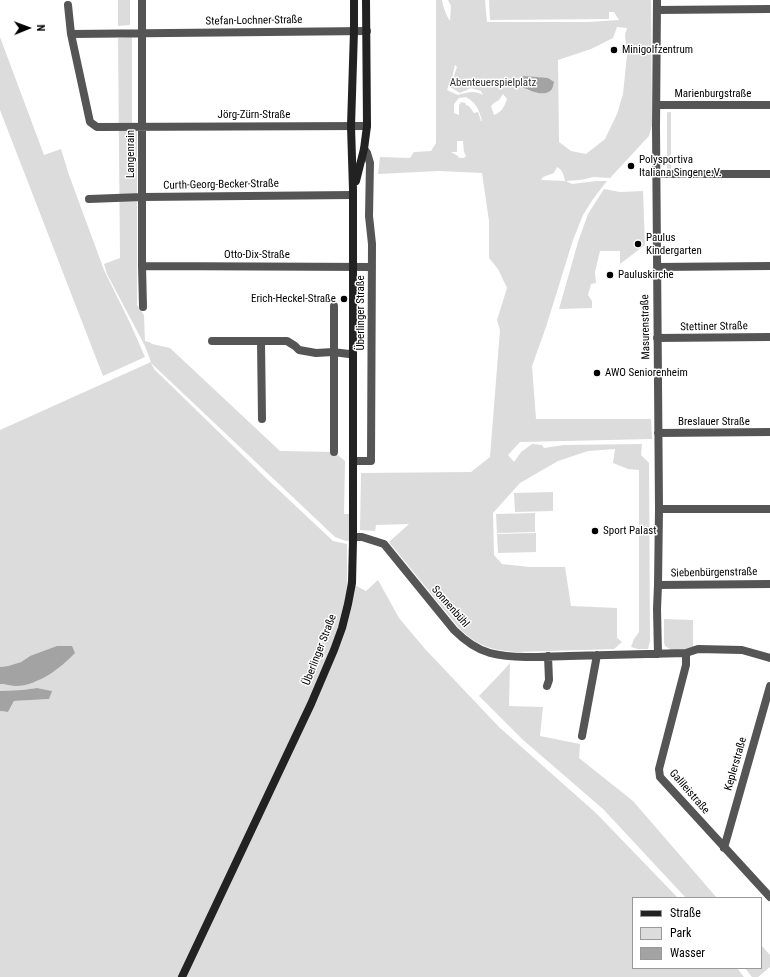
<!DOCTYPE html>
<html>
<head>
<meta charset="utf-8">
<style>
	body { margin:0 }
	#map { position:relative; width:770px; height:977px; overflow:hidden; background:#fff; font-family:"Roboto Condensed",sans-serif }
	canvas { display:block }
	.legend { position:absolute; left:632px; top:897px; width:130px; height:72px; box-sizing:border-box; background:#fff; border:1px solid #999; margin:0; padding:5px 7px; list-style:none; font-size:12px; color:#000 }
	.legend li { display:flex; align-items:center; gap:8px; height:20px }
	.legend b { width:20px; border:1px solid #999 }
	.north { position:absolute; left:8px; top:8px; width:40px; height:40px; -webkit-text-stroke:3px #fff; paint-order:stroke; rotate:89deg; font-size:11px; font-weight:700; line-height:16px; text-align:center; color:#000 }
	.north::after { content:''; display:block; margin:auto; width:14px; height:18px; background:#000; clip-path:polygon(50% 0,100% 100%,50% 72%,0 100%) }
</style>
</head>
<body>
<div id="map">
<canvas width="770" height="977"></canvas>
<ul class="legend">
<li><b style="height:5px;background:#222"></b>Straße</li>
<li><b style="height:11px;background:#dcdcdc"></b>Park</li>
<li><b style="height:11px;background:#a3a3a3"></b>Wasser</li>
</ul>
<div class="north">N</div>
</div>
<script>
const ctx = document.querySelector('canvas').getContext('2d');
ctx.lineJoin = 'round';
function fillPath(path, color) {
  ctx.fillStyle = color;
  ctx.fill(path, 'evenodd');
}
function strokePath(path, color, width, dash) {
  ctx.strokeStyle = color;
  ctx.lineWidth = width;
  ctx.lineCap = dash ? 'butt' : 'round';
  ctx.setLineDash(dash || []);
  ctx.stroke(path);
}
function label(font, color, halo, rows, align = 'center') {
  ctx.font = font + ' "Roboto Condensed",sans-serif';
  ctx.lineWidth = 3;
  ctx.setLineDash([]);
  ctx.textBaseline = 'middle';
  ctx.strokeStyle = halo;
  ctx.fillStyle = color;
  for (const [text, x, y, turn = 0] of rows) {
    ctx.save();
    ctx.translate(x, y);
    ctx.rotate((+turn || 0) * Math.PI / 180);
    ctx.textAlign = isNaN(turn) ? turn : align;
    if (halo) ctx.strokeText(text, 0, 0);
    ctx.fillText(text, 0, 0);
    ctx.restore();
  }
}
fillPath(new Path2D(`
	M118 0H130V25L118 26Z
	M436 0H442C443 7 446 15 450 21L451 6 448 0H485L487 22H588L619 20 614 12H609V19L490 20 489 0H651L652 125 649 136 610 178 594 177 580 180 566 181 572 184 596 181H607L593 199 583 215 573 240 546 327 532 366 536 419H651L652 439 520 442 508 455 514 462 521 452 532 444 542 445 544 448 564 445 642 444 641 455 649 463 650 641 648 649H638L631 647 634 639 639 632V470L628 469 613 463 615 449 588 451 558 461 520 483 493 513 494 555 502 564 530 567H565L571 606 617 608V638L622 642 614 649 516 652C491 650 477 646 459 628L389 542 409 524 376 525 375 531 360 530 361 473 471 472 490 457 500 330 497 320 507 288 498 269 489 258V221L482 173 439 171 378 174 380 157 410 158 414 152 431 151 436 143ZM617 27 627 28 625 35 627 55 623 94 617 114 605 139 586 154 571 151 559 142 558 60 591 49 613 38ZM455 65 457 67 450 87 460 93 471 88 481 91 483 95C475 90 467 92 458 95L447 90 452 78ZM523 76 532 77 546 93H542L527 90ZM503 94 507 99C504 107 502 112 494 115L491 106 494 103 499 100ZM466 97C476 103 479 109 482 121H481L478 112 474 113 469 106 466 105 465 103 461 102 459 105V115L454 113V104L459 98ZM457 141H463L464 152 466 156 464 158H459L458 156 451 152H457ZM557 167C562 169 564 175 565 181L541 180 543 177 554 173Z
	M0 37 44 155 61 149 69 175 104 270 131 325 145 357 103 376 0 110Z
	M132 37V126L137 127V305L144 315 145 341 149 342 152 344 170 348 280 451 334 452 345 461 344 514H350L349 541H346L335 537 151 363 154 369 268 480 333 541 347 544V581L366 591 378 580 399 618 426 650 499 727 596 813 678 898H633V968H737L744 977H0V711L8 712 14 701 49 699 51 691 37 688 22 690 0 691V684L15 686 37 681 49 674 70 658 74 653 30 656 21 662 8 666 0 667V430L151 362 145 346 107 274 104 264 120 258 118 38Z
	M668 112H671V169H667V113Z
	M604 189 620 192 643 191 645 245 620 264V251H600L595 272 596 283 591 284 588 295 592 301V308L559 309 578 242 588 214Z
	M553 492V511L515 512 514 493Z
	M535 513V532L497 533 496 514Z
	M536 533V552L498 553 497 534Z
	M664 619 693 620V647L680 651H670V649L665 646 664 643Z
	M510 663 509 706 543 707 540 736 580 744 579 758 633 801 717 898H686L603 809 522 739 479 696 502 672Z
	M761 945 770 955V967L758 977H752L745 968H761Z`), '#dcdcdc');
fillPath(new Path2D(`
	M523 76 548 78 554 82C553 85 553 89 550 91 543 97 527 90 521 86L519 80Z
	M57 646H72L75 653C61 668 37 686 16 686 11 686 5 684 0 684V667L8 666 21 662 30 656Z
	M37 688 52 691 49 699 14 701 8 712 0 711V691L22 690Z`), '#a3a3a3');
strokePath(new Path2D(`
	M142 0V266L143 307
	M657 0 656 128 659 509 658 585 657 609 658 654
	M68 5 71 34 90 122 97 127 367 126
	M657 10 770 9
	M71 34 367 31
	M657 105H770
	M656 174H770
	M89 199 142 197 353 195
	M142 266 372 267
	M657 267 770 266
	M334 306V452
	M657 338 770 337
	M212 341H287L295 346 299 350 316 353 333 352 349 354 353 353
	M261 341 262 419
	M658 433 770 432
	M353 461H371L372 244 369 216 370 163 367 153 364 149
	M659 509H770
	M353 537H362L384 544 454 630C464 640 475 649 490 653 514 659 544 657 569 656 608 655 647 654 686 653L698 649 742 650 770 658
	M658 585 770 584
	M686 653V665L659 769 660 777 770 897
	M547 686 549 680 548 656
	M582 736 597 655
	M724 848 770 686`), '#555', 8);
strokePath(new Path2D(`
	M356 181 364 149 367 126 366 0
	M182 977 311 704 334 650 342 628 348 604 352 583 353 541V190L351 126 354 31V0`), '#222', 8);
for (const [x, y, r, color] of [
	[614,50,4,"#000"],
	[631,166,4,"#000"],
	[638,244,4,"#000"],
	[610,275,4,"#000"],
	[344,299,4,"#000"],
	[597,373,4,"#000"],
	[595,531,4,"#000"]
]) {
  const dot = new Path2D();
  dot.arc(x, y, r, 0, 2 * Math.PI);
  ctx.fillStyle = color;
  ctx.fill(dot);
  strokePath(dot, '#fff', 1.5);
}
label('11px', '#000', '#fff', [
	["Stefan-Lochner-Straße",254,21,-1],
	["Marienburgstraße",713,94],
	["Jörg-Zürn-Straße",254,115],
	["Langenrain",131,154,-90],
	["Curth-Georg-Becker-Straße",221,185,-1],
	["Otto-Dix-Straße",257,255],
	["Überlinger Straße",361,313,-90],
	["Masurenstraße",646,327,-91],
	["Stettiner Straße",714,327,-1],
	["Breslauer Straße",714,422],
	["Siebenbürgenstraße",714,573,-1],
	["Sonnenbühl",450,607,49],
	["Überlinger Straße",320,650,-69],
	["Keplerstraße",736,764,-74],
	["Galileistraße",689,792,49]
]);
label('11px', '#000', '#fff', [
	["Minigolfzentrum",622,50],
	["Polysportiva",639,160],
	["Italiana Singen e.V.",639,173],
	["Paulus",646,238],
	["Kindergarten",646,251],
	["Pauluskirche",618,275],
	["Erich-Heckel-Straße",336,299,"right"],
	["AWO Seniorenheim",605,373],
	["Sport Palast",603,531]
], 'left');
label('11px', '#333', '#fff', [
	["Abenteuerspielplatz",493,83]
]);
</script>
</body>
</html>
